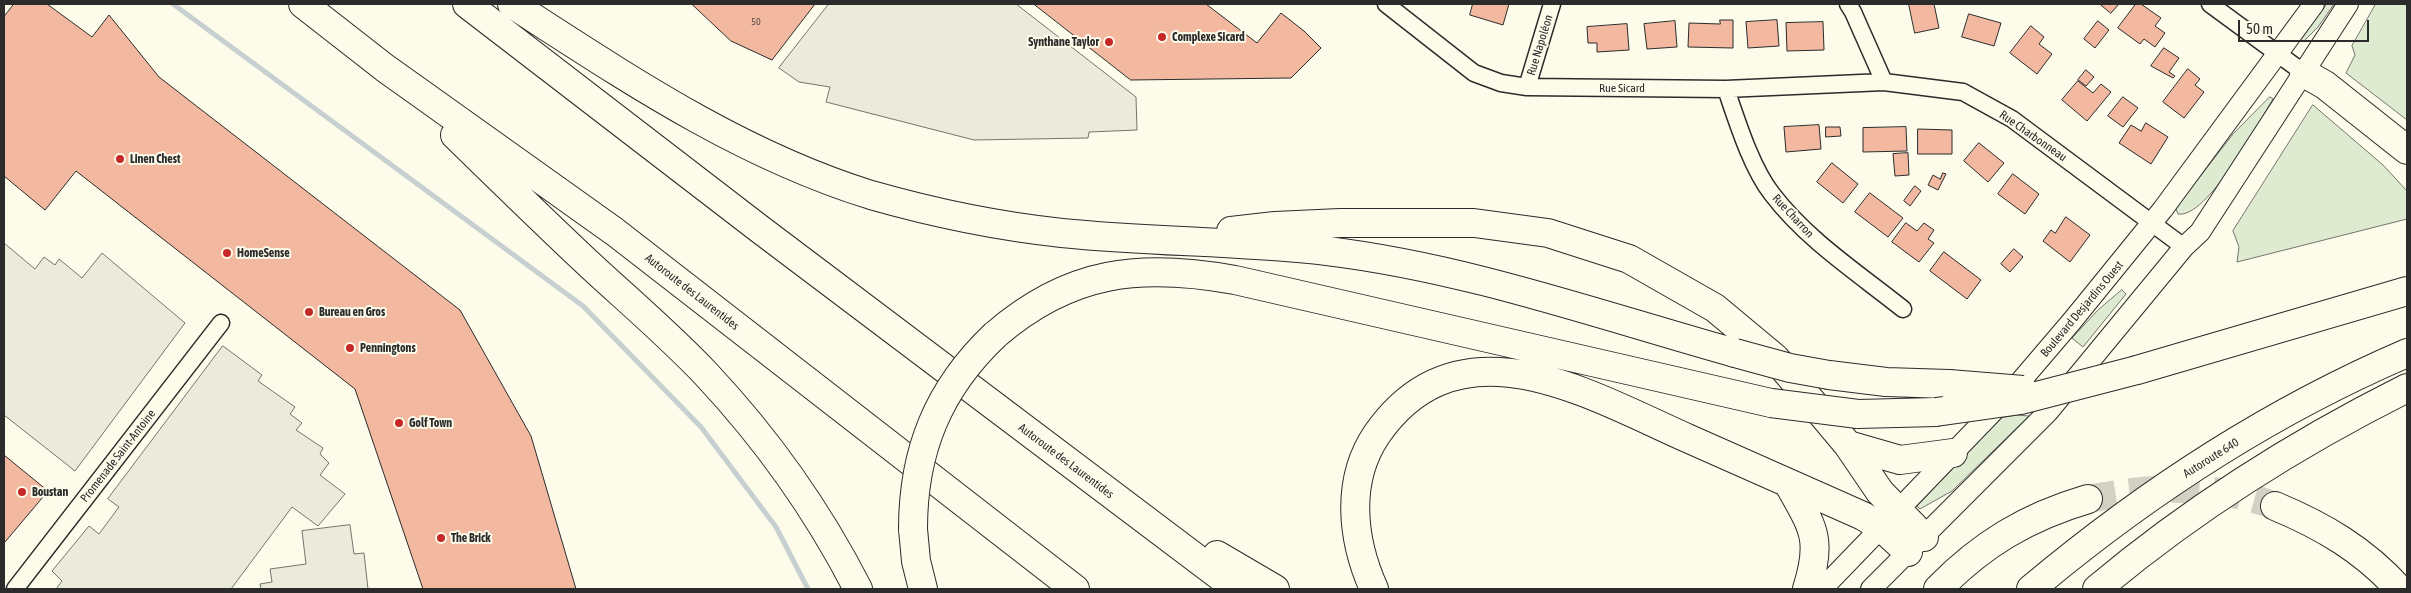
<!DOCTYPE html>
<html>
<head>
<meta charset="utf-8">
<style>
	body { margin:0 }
	#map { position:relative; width:2411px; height:593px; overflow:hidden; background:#fdfbea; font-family:"Asap Condensed",sans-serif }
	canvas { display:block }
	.frame { position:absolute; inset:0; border:5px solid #2b2b2b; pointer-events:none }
	.scale { position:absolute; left:2238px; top:20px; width:131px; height:22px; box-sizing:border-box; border:2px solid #2b2b2b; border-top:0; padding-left:6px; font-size:15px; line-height:18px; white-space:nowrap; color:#2b2b2b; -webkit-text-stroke:4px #fdfbea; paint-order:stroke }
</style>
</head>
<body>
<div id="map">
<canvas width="2411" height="593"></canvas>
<div class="frame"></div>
<div class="scale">50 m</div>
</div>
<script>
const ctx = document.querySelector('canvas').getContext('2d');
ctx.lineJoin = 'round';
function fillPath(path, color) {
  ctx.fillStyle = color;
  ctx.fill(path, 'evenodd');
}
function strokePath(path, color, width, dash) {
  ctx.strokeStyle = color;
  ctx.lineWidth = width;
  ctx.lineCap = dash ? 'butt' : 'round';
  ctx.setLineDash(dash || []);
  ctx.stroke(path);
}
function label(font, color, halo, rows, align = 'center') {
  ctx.font = font + ' "Asap Condensed",sans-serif';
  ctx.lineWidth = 4;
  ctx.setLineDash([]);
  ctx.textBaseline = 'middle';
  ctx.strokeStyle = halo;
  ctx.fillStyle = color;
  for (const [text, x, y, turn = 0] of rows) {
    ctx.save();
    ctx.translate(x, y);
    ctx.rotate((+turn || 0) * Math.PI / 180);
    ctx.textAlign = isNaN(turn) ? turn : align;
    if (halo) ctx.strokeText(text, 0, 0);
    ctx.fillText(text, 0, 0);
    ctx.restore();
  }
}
const green = new Path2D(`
	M2327 4H2334L2318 27 2303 42 2301 40Z
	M2376 4H2407V120L2346 73 2355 55 2352 46Z
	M2270 97 2273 99C2259 122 2207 219 2178 214L2176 209 2178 205 2233 134Z
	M2313 105 2383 165 2407 191V219L2237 262 2239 247 2233 231Z
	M2122 290 2126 294 2083 347 2072 338 2098 310Z
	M2017 415 2029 416 1952 491 1920 509 1917 506 2001 418Z`);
fillPath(green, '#deebd1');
strokePath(green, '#74746e', 1);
const parking = new Path2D(`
	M829 4H1016L1136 97 1137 130 1089 132 1088 138 974 140 826 102 830 87 799 82 779 68Z
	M4 243 35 269 44 257 55 265 59 259 82 278 102 253 185 323 75 471 4 415Z
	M223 346 262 375 258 381 295 407 290 414 302 423 296 430 323 448 320 454 329 463 320 475 345 494 318 526 292 507 231 589H56L62 581 52 571 89 526 99 534 119 507 108 499Z
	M350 525 354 554 364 553 368 589H261L260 584 272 582 270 569 306 564 302 531Z`);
fillPath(parking, '#eceadb');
strokePath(parking, '#74746e', 1);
strokePath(new Path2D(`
	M173 4 583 306 701 427 776 527 808 589`), '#c7d0d0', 5);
const building = new Path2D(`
	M14 4H47L92 37 109 15 159 77 460 310 531 436 576 589H423L355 389 76 171 45 210 4 176V17Z
	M692 4H815L772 60 731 41Z
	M1034 4H1206L1257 43 1281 13 1304 31 1321 48 1291 78 1131 80Z
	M1473 4H1509L1503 25 1470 15Z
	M1909 4H1934L1939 28 1915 33Z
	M2100 4H2119L2111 13Z
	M2136 4H2141L2161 18 2155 26 2165 33 2155 47 2144 39 2140 44 2118 28Z
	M1969 14 2001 23 1994 46 1962 37Z
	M1720 20H1733V48L1688 47 1689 23 1720 24Z
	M1777 20 1779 46 1748 48 1746 22Z
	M1675 21 1677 47 1647 49 1644 24Z
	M2098 21 2109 30 2095 48 2084 39Z
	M1823 22 1824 50 1787 51 1786 23Z
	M1627 24 1629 50 1597 52V43H1588L1587 27Z
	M2031 26 2044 37 2039 44 2052 54 2037 74 2010 53Z
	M2164 48 2179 58 2169 72 2175 76 2173 78 2151 66Z
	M2188 69 2200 79 2195 85 2204 92 2184 118 2163 102Z
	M2086 70 2094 77 2086 86 2078 80Z
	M2078 81 2093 93 2101 84 2111 92 2087 121 2062 100Z
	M2123 97 2138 108 2123 127 2108 116Z
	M2146 123 2168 137 2151 164 2119 143 2131 125 2141 131Z
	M1819 125 1821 149 1786 152 1784 127Z
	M1826 127H1840L1841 136 1826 137Z
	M1906 127 1907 151 1863 152V128Z
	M1918 129 1952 130V154H1918Z
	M1979 143 2004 163 1988 182 1964 161Z
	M1908 153 1909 175 1895 176 1893 154Z
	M1832 163 1858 184 1843 203 1817 182Z
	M1943 173 1946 174 1938 190 1928 185 1933 175 1940 179Z
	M2013 174 2039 194 2025 214 1998 194Z
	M1915 186 1921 191 1910 206 1904 201Z
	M1870 193 1903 218 1888 237 1855 212Z
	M2066 217 2090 235 2070 262 2043 241 2051 230 2055 233Z
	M1906 223 1917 231 1924 223 1934 230 1928 239 1934 243 1919 262 1892 242Z
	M2014 249 2023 257 2010 272 2001 264Z
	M1944 252 1981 280 1967 299 1930 271Z
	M4 455 48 491 5 542 4 541Z`);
fillPath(building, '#f2b8a0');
strokePath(building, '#2b2b2b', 1);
strokePath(new Path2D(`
	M2088 499C2152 487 2213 482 2275 506`), '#d3d1c4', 28, [28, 14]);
const minor = new Path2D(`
	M1386 4 1474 73 1501 83 1527 87 1726 89 1884 82 1963 92 2012 119 2184 247
	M1848 4 1853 12 1884 82
	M2210 4 2304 73
	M1527 87 1552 4
	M1726 89C1737 121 1751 167 1772 194 1807 240 1858 273 1903 309
	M15 589 221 323`);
const tertiary = new Path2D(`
	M1822 589 2008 396 2072 321 2163 209 2314 4
	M1871 589 2048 412 2184 247 2200 232 2348 4`);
const motorway = new Path2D(`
	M303 4 385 68 615 232 1075 589
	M467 4 761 230 1237 589
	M512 4C627 78 739 154 871 195 934 213 997 226 1062 233 1150 242 1239 241 1327 251 1467 268 1599 315 1735 353
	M2304 73 2325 85 2407 150
	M455 135C500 179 545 223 591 266 630 302 670 336 706 374 767 439 818 511 858 589
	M1231 231 1275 226 1340 223H1474L1548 233 1629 259 1715 308 1775 358 1848 445 1880 492 1924 537
	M995 335C1070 270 1141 263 1235 280L1771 403
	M2137 370 2407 291
	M1829 375 1886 382 1949 384
	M1858 414 1936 412
	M1848 445 1900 460 1953 453
	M1788 483C1813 528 1823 538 1807 589
	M2275 506C2323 526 2364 550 2399 589
	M913 529 916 561 923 589
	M1217 555 1275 589
	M1374 589C1352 540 1345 481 1377 434 1459 316 1588 394 1687 438 1745 464 1804 490 1863 516L1881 527 1908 552
	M1938 589C1982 544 2027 517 2088 499
	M2031 589C2144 494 2272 411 2407 353
	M2097 589C2191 510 2297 443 2407 388`);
strokePath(minor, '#2b2b2b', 19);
strokePath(tertiary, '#2b2b2b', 22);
strokePath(motorway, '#2b2b2b', 30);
strokePath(minor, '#fdfbea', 16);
strokePath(tertiary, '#fdfbea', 20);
strokePath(motorway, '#fdfbea', 28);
const motorwayBridge = new Path2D(`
	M1735 353 1790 368 1829 375
	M1949 384 2023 390
	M1771 403 1858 414
	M1936 412 2021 400 2137 370
	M913 529C913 451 938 389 995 335`);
strokePath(motorwayBridge, '#2b2b2b', 30, []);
strokePath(motorwayBridge, '#fdfbea', 28);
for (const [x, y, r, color] of [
	[1162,37,5,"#c62828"],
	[1109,42,5,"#c62828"],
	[120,159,5,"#c62828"],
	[227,253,5,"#c62828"],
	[309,312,5,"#c62828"],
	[350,348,5,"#c62828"],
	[399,423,5,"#c62828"],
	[22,492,5,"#c62828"],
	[441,538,5,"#c62828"]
]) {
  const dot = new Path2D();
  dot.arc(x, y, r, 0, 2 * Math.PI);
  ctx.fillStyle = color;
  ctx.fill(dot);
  strokePath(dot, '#fdfbea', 2);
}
label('10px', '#5d4e48', null, [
	["50",756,22]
]);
label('bold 12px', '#2b2b2b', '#fdfbea', [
	["Complexe Sicard",1172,37],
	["Synthane Taylor",1099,42,"right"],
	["Linen Chest",130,159],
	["HomeSense",237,253],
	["Bureau en Gros",319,312],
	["Penningtons",360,348],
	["Golf Town",409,423],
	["Boustan",32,492],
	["The Brick",451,538]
], 'left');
label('12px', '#2b2b2b', '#fdfbea', [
	["Rue Napoléon",1540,45,-73],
	["Rue Sicard",1622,88],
	["Rue Charbonneau",2033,136,35],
	["Rue Charron",1793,216,47],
	["Autoroute des Laurentides",692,292,38],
	["Boulevard Desjardins Ouest",2082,309,-50],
	["Promenade Saint-Antoine",118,456,-52],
	["Autoroute 640",2211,458,-32],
	["Autoroute des Laurentides",1066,461,37]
]);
</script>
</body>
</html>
